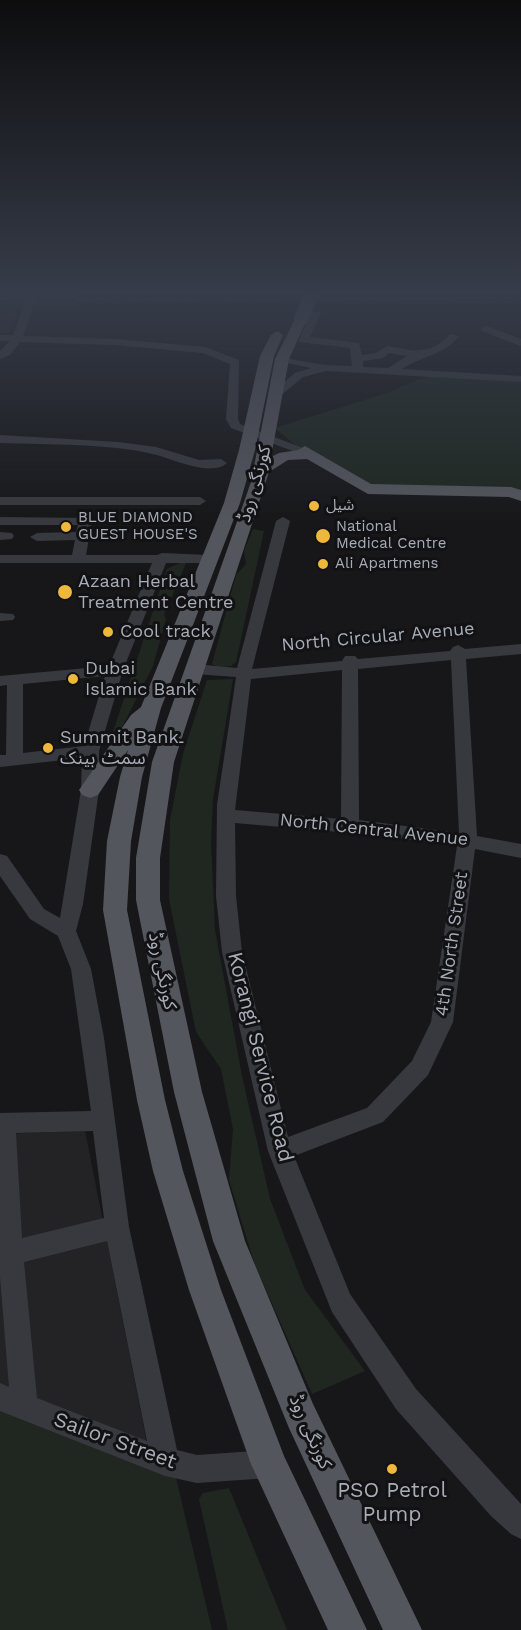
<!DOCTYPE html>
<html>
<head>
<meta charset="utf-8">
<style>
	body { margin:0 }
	canvas { display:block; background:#171719 }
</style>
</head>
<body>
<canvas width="521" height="1630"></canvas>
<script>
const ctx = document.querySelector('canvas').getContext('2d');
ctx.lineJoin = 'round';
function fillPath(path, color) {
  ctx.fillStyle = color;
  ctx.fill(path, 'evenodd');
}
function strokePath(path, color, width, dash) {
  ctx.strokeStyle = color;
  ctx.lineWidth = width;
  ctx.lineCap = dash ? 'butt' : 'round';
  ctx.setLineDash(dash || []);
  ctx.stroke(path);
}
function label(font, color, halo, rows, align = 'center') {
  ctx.font = font + ' "Work Sans","Noto Sans Arabic",sans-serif';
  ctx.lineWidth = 6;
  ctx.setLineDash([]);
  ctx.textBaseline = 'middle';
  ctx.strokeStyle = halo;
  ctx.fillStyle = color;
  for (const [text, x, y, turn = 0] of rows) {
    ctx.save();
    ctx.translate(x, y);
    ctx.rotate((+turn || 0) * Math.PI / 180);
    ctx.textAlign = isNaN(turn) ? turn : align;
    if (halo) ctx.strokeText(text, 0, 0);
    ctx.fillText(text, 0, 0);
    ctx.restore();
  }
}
fillPath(new Path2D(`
	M0 293H78L74 307H18L9 333H0Z
	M85 1131 147 1444 0 1387V1134Z`), '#232326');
fillPath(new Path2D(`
	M430 375 521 379V492L368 489 295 445 275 428 384 394Z
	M253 529 264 531 236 662 231 666 218 667 212 664 236 575 246 564 244 551Z
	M180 563H186L164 615 166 619 153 666 111 749 108 747 167 569Z
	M233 679 213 799 211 843 215 930 242 1076 270 1199 305 1290 365 1371 312 1394 255 1265 229 1180 233 1129 221 1069 196 1032 169 899 170 820 183 754 207 680Z
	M0 1409 176 1478 212 1630H0Z
	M229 1488 287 1630H228L199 1499 203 1493Z`), '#1f2720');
fillPath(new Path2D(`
	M28 305 33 308 23 336 115 339 205 347 239 360 238 419 240 424 311 451 305 455 301 454 231 428 226 419 230 364 203 353 115 345 20 342 10 355 0 359V351L10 341H0V335H13L23 308Z
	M312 311 321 313 310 337 359 343 362 355 376 353 387 346C414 351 430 356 450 334L459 336C445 355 421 356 402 369L521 376V382L326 371 303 377 279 397H271V393L295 373 311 368 278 361V357L324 365 352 366 350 348 300 342 299 340ZM389 353 407 356 388 368 363 367V361L383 358Z
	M486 326 521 339V346L482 331 481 329Z
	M0 435 118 442 156 447 199 460 221 459 227 463C212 477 174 460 157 455 110 443 49 445 0 443Z
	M0 497H200L206 501 200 505H0Z
	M0 517 90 518 92 521 86 555H157L162 553 208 555 215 559 208 563H166L123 670 99 751V790L83 904 76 931 91 969 104 1038 129 1227 177 1450 197 1455 269 1450 279 1454 283 1464 279 1474 269 1478 197 1483 165 1476 0 1411V1383L9 1387 0 1277V1113L91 1111 71 969 58 936 30 919 0 876V854L7 856 44 909 60 918 81 790 82 758 0 767V755H6L7 685 0 686V676L109 666 152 563H0V555H72L75 540 37 541 30 537 37 533 76 532 78 525H0ZM105 676 84 746 23 753V684ZM93 1131 104 1218 22 1238 16 1133ZM107 1241 147 1441 37 1398 24 1262Z
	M283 517 290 521 252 669 342 661 345 656H355L358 659 450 651 453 647 458 645 465 649 521 644V654L466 659 477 836 521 844V858L475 849 453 1022 428 1075 383 1122 294 1156 350 1294 416 1389 521 1504V1539L511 1534 491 1516 396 1409 332 1312 268 1151 222 952 216 896 217 805 236 677 195 674 187 669 195 664 237 668 276 521ZM451 660 459 833 359 820 358 669ZM342 670 341 819 235 810 251 679ZM235 823 374 835 457 846 431 1022 412 1061 367 1108 288 1137 242 952 236 896Z
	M0 532 12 533 14 536 12 539 0 540Z
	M0 613 13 614 15 617 13 620 0 621Z`), '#38393e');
fillPath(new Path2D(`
	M301 315 307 319 289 359 271 457 279 453 298 450 305 446 371 484 511 487 521 490V501L509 497 368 494 307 459 288 460 269 472 174 762 160 858V900L202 1092 245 1241 313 1404 422 1630H383L289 1428 213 1241 174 1092 136 900V858L152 762 251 482 275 359 295 319Z
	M277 331 283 335 274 356 255 450 240 503 161 708 142 777 131 841 127 910 165 1100 183 1171 221 1290 284 1456 367 1630H328L251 1464 189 1290 153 1171 137 1100 103 910 107 841 120 777 128 750 98 795 90 798 82 795 79 790 131 715 141 707 224 503 239 450 260 356 271 335Z`), '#54565d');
strokePath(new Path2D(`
	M0 299 521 298`), '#4b4d53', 2, [4.5, 4]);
strokePath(new Path2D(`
	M28 308 33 293`), '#38393e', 10);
strokePath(new Path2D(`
	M301 319 312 293`), '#54565d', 14);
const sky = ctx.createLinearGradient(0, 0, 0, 522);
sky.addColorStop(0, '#0d0d0e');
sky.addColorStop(0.56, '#363c49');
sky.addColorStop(1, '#363c4900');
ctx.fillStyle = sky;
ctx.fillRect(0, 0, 521, 522);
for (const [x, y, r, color] of [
	[314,506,6,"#edb83b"],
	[66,527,6,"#edb83b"],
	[323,536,8,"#edb83b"],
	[323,564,6,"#edb83b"],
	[65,592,8,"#edb83b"],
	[108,632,6,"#edb83b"],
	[73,679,6,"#edb83b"],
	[48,748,6,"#edb83b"],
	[392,1469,6,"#edb83b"]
]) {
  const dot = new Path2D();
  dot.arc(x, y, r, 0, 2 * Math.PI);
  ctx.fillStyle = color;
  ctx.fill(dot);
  strokePath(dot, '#121214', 2);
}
label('15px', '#a9adb8', '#121214', [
	["شیل",326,506],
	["BLUE DIAMOND",78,518],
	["GUEST HOUSE'S",78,535],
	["National",336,527],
	["Medical Centre",336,544],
	["Ali Apartmens",335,564]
], 'left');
label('18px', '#a9adb8', '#121214', [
	["کورنگی روڈ",255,484,-74],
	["North Circular Avenue",378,637,-5],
	["North Central Avenue",374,830,6],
	["4th North Street",452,944,-82],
	["کورنگی روڈ",162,971,78],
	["کورنگی روڈ",310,1432,66]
]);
label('18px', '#a9adb8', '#121214', [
	["Azaan Herbal",78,582],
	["Treatment Centre",78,603],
	["Cool track",120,632],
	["Dubai",85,669],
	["Islamic Bank",85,690],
	["Summit Bank۔",60,738],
	["سمٹ بینک",60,759]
], 'left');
label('21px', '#a9adb8', '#121214', [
	["Korangi Service Road",260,1057,76],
	["Sailor Street",115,1441,20]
]);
label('21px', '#a9adb8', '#121214', [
	["PSO Petrol",392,1491],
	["Pump",392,1515]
]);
</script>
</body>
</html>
